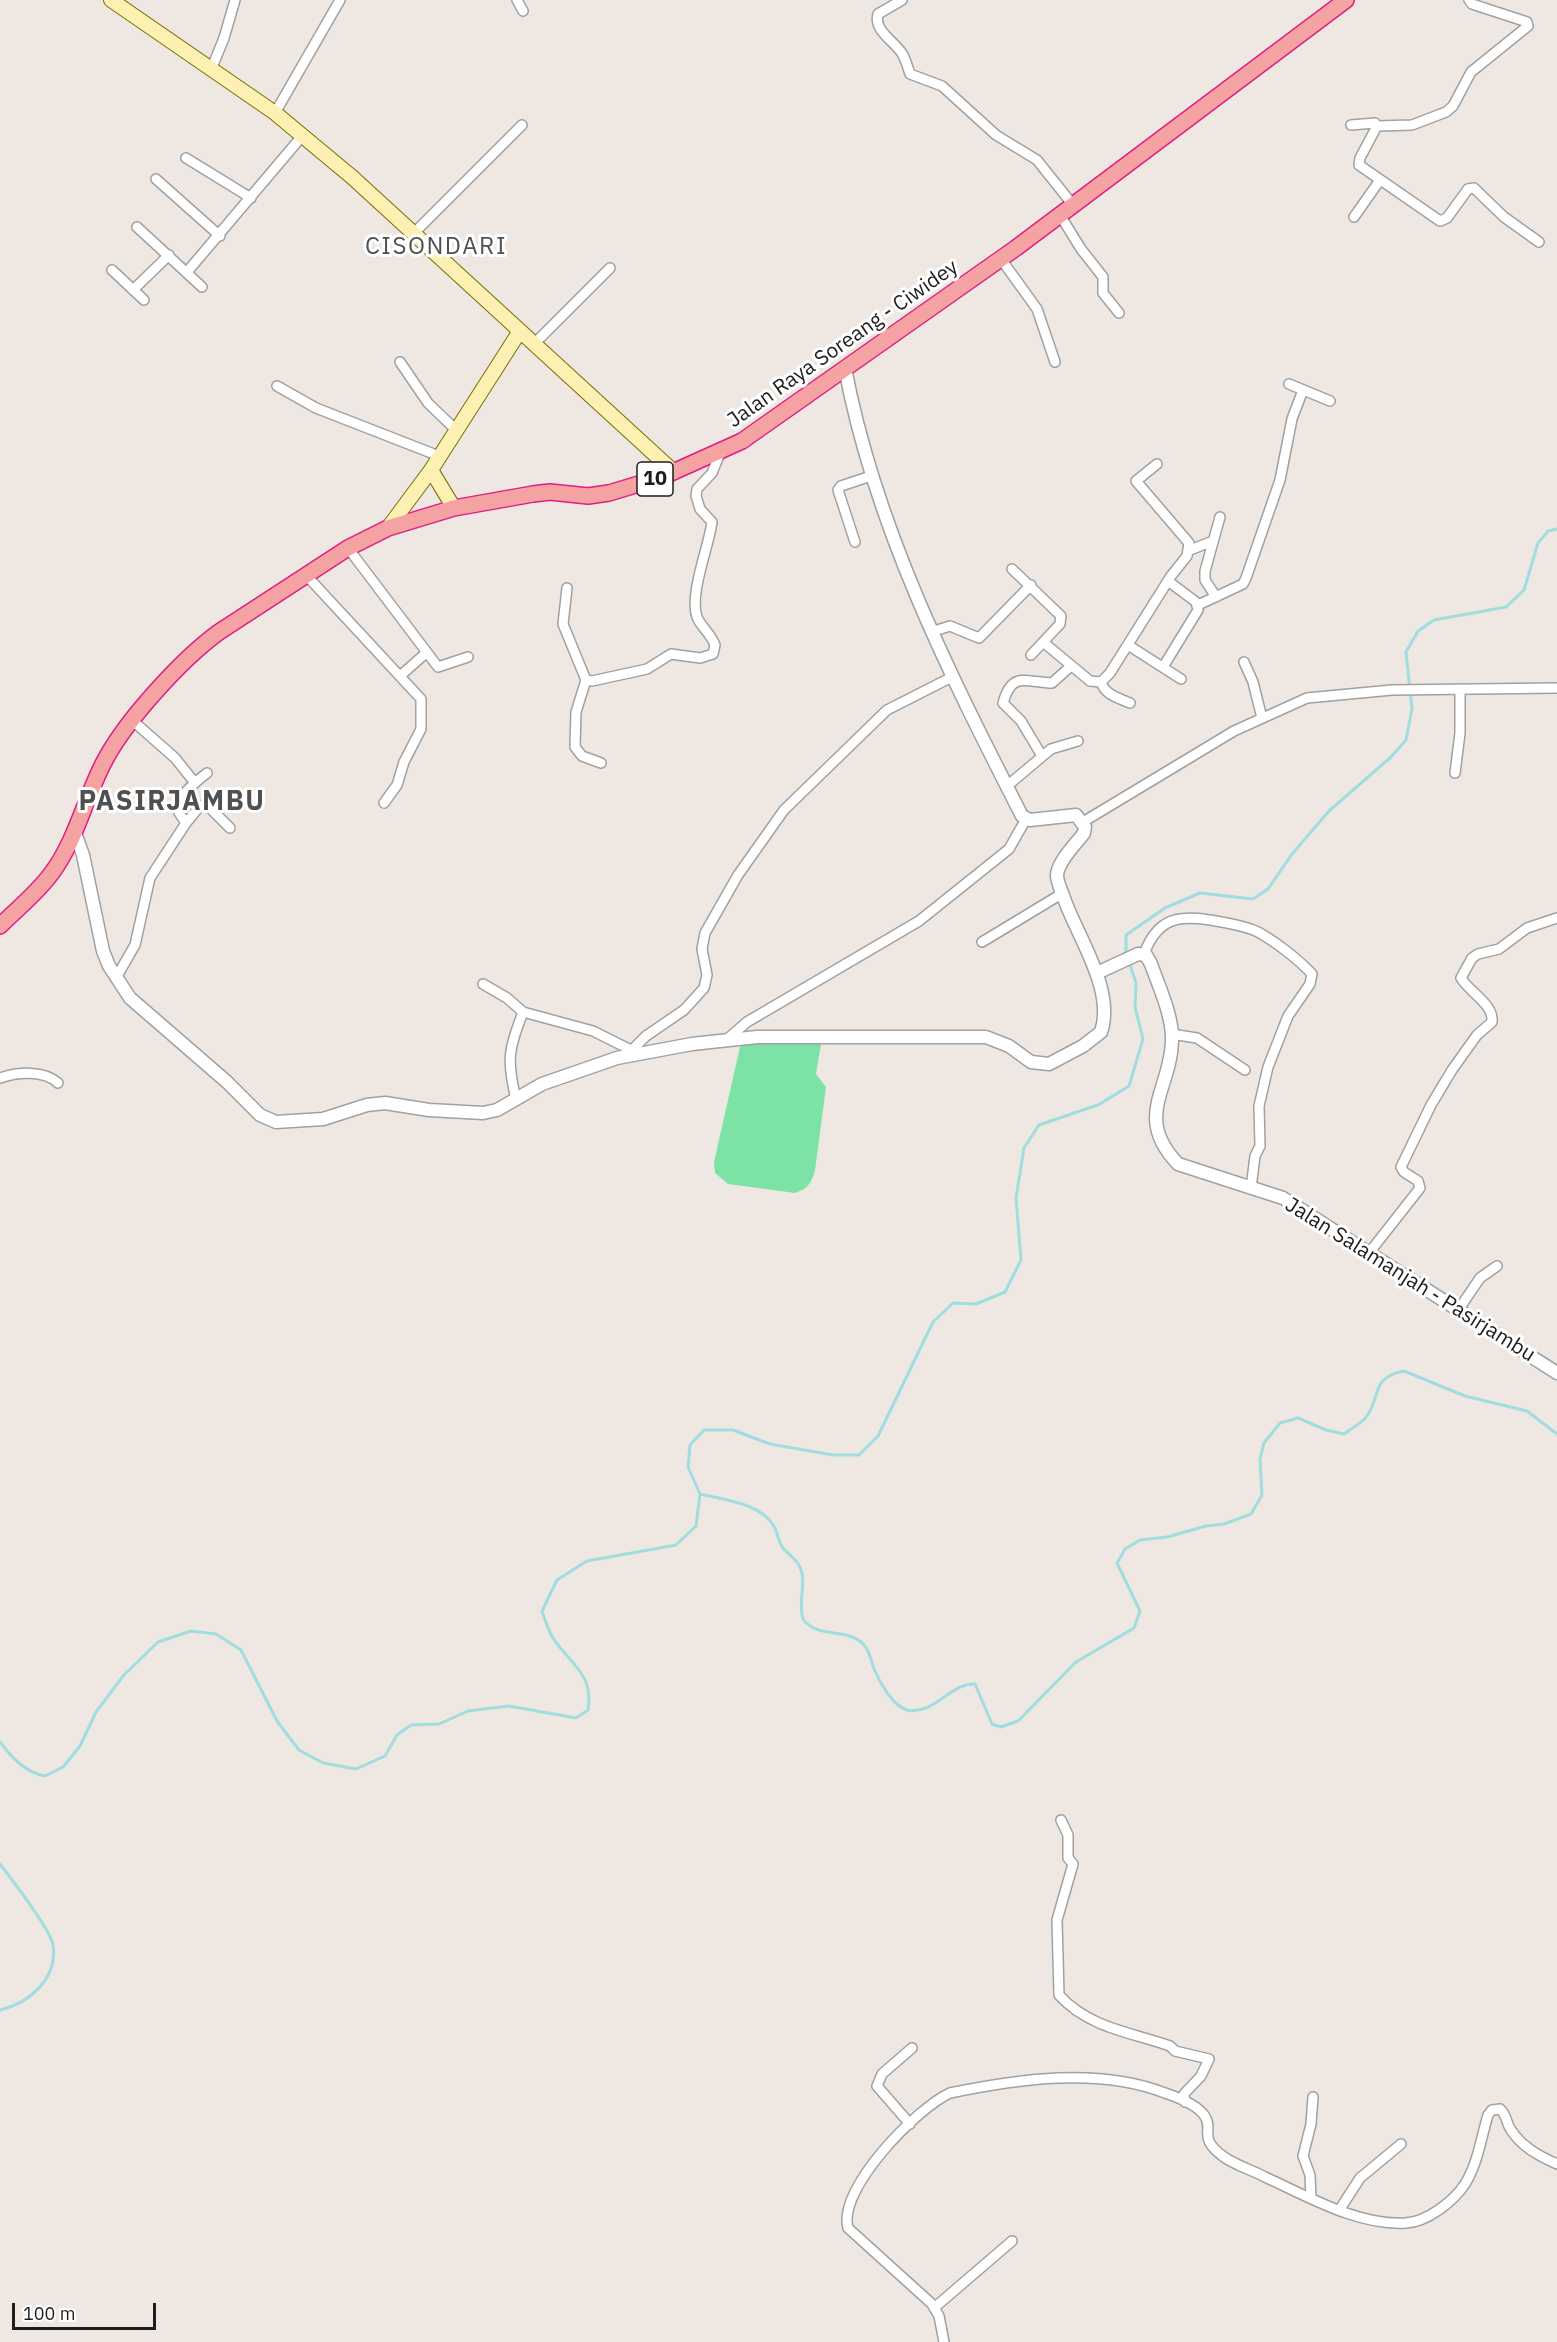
<!DOCTYPE html>
<html>
<head>
<meta charset="utf-8">
<style>
	body { margin:0 }
	#map { position:relative; width:1557px; height:2342px; overflow:hidden; background:#efe8e2; font-family:"IBM Plex Sans",sans-serif }
	canvas { display:block }
	.scale { position:absolute; left:12px; top:2303px; width:144px; height:27px; box-sizing:border-box; border:3px solid #1d1d1d; border-top:0; padding-left:8px; font-size:18px; line-height:21px; white-space:nowrap; color:#1d1d1d; -webkit-text-stroke:4px #fff; paint-order:stroke }
</style>
</head>
<body>
<div id="map">
<canvas width="1557" height="2342"></canvas>
<div class="scale">100 m</div>
</div>
<script>
const ctx = document.querySelector('canvas').getContext('2d');
ctx.lineJoin = 'round';
function fillPath(path, color) {
  ctx.fillStyle = color;
  ctx.fill(path, 'evenodd');
}
function strokePath(path, color, width, dash) {
  ctx.strokeStyle = color;
  ctx.lineWidth = width;
  ctx.lineCap = dash ? 'butt' : 'round';
  ctx.setLineDash(dash || []);
  ctx.stroke(path);
}
function label(font, color, halo, rows, align = 'center') {
  ctx.font = font + ' "IBM Plex Sans",sans-serif';
  ctx.lineWidth = 6;
  ctx.setLineDash([]);
  ctx.textBaseline = 'middle';
  ctx.strokeStyle = halo;
  ctx.fillStyle = color;
  for (const [text, x, y, turn = 0] of rows) {
    ctx.save();
    ctx.translate(x, y);
    ctx.rotate((+turn || 0) * Math.PI / 180);
    ctx.textAlign = isNaN(turn) ? turn : align;
    if (halo) ctx.strokeText(text, 0, 0);
    ctx.fillText(text, 0, 0);
    ctx.restore();
  }
}
fillPath(new Path2D(`
	M747 1042H819L821 1044 816 1074 826 1087 815 1170C812 1182 808 1189 795 1193L728 1184 715 1173 714 1162 740 1047Z`), '#7ce2a6');
strokePath(new Path2D(`
	M1126 956V935L1165 908 1200 893 1253 899 1268 889 1292 854 1329 811 1391 757 1406 740 1412 709 1406 652 1418 631 1434 620 1506 607 1524 590 1538 543 1548 531 1557 529
	M700 1494C725 1500 760 1503 774 1526 778 1533 778 1542 783 1548 790 1556 800 1562 802 1573 805 1588 798 1602 803 1619 818 1640 847 1626 864 1645 871 1653 871 1663 875 1671 880 1683 893 1706 907 1710 933 1716 952 1682 975 1684L992 1724 1001 1727 1018 1721 1076 1662 1134 1628 1140 1611 1117 1563 1125 1549 1140 1540 1167 1537 1206 1526 1224 1524 1251 1514 1262 1495 1260 1459 1264 1443 1280 1423 1298 1418 1326 1430 1344 1434C1351 1429 1362 1423 1367 1416 1381 1396 1371 1377 1404 1371L1465 1396 1527 1411 1557 1434
	M0 1742C12 1758 25 1772 45 1776L63 1767 80 1746 96 1712 124 1675 158 1642 191 1631 216 1634 241 1650 277 1721 299 1750 323 1763 356 1769 385 1756 397 1735 411 1725 439 1724 468 1711 509 1706 576 1718 588 1710C594 1674 570 1664 553 1638 548 1630 545 1620 542 1611L557 1580 587 1561 676 1545 696 1526 700 1494 688 1467 690 1445 704 1430H733L770 1444 833 1455H859L878 1436 933 1322 953 1303 976 1304 1005 1292 1021 1260 1016 1198 1024 1148 1039 1125 1098 1105 1129 1086 1143 1039 1135 1007 1136 983 1129 962
	M0 1864C12 1880 50 1928 53 1945 58 1979 29 2003 0 2010`), '#a0dddf', 3);
const minor = new Path2D(`
	M517 0 523 11
	M902 0 878 14C873 31 896 42 903 55 906 61 908 68 910 74L942 86 996 135 1037 160 1073 205
	M211 70 224 38 235 0
	M275 113 340 0
	M1351 125 1375 123 1377 126 1412 125 1446 112 1453 106 1471 72 1528 26 1527 22 1472 4 1469 0
	M1377 126 1360 158 1359 165 1440 221 1447 218 1468 189 1474 188 1504 217 1539 242
	M186 158 251 198
	M156 179 220 236
	M1060 215 1081 249 1103 277V293L1119 313
	M1354 217 1380 180
	M137 227 202 287
	M414 233 522 125
	M1001 259 1037 309 1055 362
	M112 270 144 300
	M187 272 303 135
	M133 290 169 255
	M534 344 610 268
	M400 362 428 403 456 430
	M1289 384 1330 401
	M277 386 316 408 439 456
	M855 542 838 490 841 486 871 476
	M348 548 438 667 468 657
	M1190 550 1213 541
	M1012 569 1061 616 1060 624 1031 655
	M306 575 421 699V729L404 762 397 785 384 803
	M567 588 563 624 586 680 592 681 647 669 671 654 700 658 713 654 715 645C711 634 701 627 697 617 689 594 709 546 712 522L700 509 696 496 697 489 712 473 720 453
	M1216 597 1205 580V571L1220 517
	M1198 605 1243 584 1246 578 1280 480 1292 419 1303 390
	M931 632 950 626 979 638 1031 585
	M1043 642 1090 681 1101 682 1110 673 1171 576 1187 556 1189 543 1136 481 1157 464
	M1128 645 1181 679
	M1244 662 1253 682 1262 718
	M1163 667 1198 610 1196 602 1168 581
	M400 676 426 653
	M586 680 576 712 575 747 582 756 601 763
	M1101 682C1105 695 1118 698 1130 703
	M133 721 175 758 195 783
	M1042 756 1021 721 1003 703C1012 671 1025 682 1052 683L1071 666
	M1455 773 1460 733V689
	M1007 786 1051 749 1078 741
	M1083 822 1234 731 1307 698 1392 690 1557 688
	M186 823 200 806 206 804 230 828
	M982 942 1063 893
	M1144 954C1160 910 1188 916 1227 923 1237 925 1248 927 1258 932 1276 942 1298 959 1312 974L1310 984 1288 1016 1268 1067 1259 1106 1260 1146 1255 1156 1251 1188
	M116 978 135 945 150 878 186 823C184 819 179 814 178 810 174 799 199 779 207 773
	M483 984 507 998 523 1012 593 1031 637 1053
	M1171 1034 1197 1038 1245 1070
	M725 1041 747 1022 919 921 1009 849 1026 819
	M633 1049 646 1036 684 1010 704 988 707 975 702 949 705 933 738 875 784 810 887 710 952 677
	M0 1078C18 1072 44 1070 58 1083
	M516 1099C506 1058 509 1050 523 1012
	M1369 1253 1420 1188 1418 1181 1404 1172 1401 1167 1431 1105 1452 1070 1477 1035 1492 1022C1494 1004 1470 993 1461 978L1472 958 1478 954 1499 949 1527 928 1557 918
	M1459 1309 1480 1278 1497 1266
	M1061 1820 1068 1835V1858L1073 1864 1057 1920 1059 1995C1089 2028 1130 2032 1170 2046L1175 2051 1209 2059 1201 2076 1184 2094 1185 2102
	M910 2124 877 2086 882 2074 912 2048
	M1311 2198 1310 2175 1303 2156 1311 2124 1313 2097
	M1340 2209 1360 2178 1401 2144
	M934 2308 1012 2241
	M944 2342 939 2316 932 2304 848 2228C837 2189 917 2108 950 2093 1018 2079 1099 2067 1165 2093 1177 2097 1196 2104 1204 2115 1215 2130 1196 2137 1224 2157 1235 2165 1252 2170 1265 2177 1307 2196 1358 2226 1406 2223 1427 2222 1454 2201 1465 2184 1478 2163 1481 2138 1488 2115L1492 2110 1500 2109C1507 2115 1506 2123 1511 2130 1522 2147 1539 2156 1557 2164`);
const tertiary = new Path2D(`
	M74 830 83 855 103 951 109 966 130 998 227 1082 260 1115 276 1122 323 1119 367 1105 385 1103 429 1110 483 1113 497 1110 542 1084 617 1058 692 1044 757 1037H986L1009 1046 1031 1062 1049 1064 1083 1046 1101 1032C1115 991 1079 939 1065 901 1063 894 1057 883 1057 875 1058 861 1076 844 1084 833L1085 827 1076 815 1030 820 1022 816C949 673 875 527 845 368
	M1097 973 1138 954 1146 955 1151 964C1159 987 1173 1016 1172 1041 1171 1089 1133 1117 1178 1164L1283 1198 1557 1373`);
const secondary = new Path2D(`
	M111 0 275 113 352 177 674 472
	M431 470 454 508
	M388 528 431 470 520 331`);
const trunk = new Path2D(`
	M0 926C17 909 37 893 51 874 76 841 85 798 104 762 125 721 182 659 219 632L348 548 388 528 454 508 533 494 550 492 588 496 609 493 662 477 742 441 1016 248 1346 0`);
strokePath(minor, '#a1a1a1', 12);
strokePath(tertiary, '#a1a1a1', 15);
strokePath(secondary, '#786d00', 16);
strokePath(trunk, '#e01c86', 18);
strokePath(minor, '#fff', 9);
strokePath(tertiary, '#fff', 12);
strokePath(secondary, '#fcf1b3', 14);
strokePath(trunk, '#f4a2a2', 15);
for (const [x, y, w] of [
	[655,479,36]
]) {
  const box = new Path2D();
  box.roundRect(x - w / 2, y - 17, w, 34, 4.5);
  ctx.fillStyle = '#fff';
  ctx.fill(box);
  strokePath(box, '#1d1d1d', 1.5);
}
label('bold 20px', '#1d1d1d', null, [
	["10",655,479]
]);
label('21px', '#1d1d1d', '#fff', [
	["Jalan Raya Soreang - Ciwidey",843,344,-35],
	["Jalan Salamanjah - Pasirjambu",1410,1280,32]
]);
ctx.letterSpacing = '1.5px';
label('24px', '#505050', '#fff', [
	["CISONDARI",436,247]
]);
ctx.letterSpacing = '0px';
ctx.letterSpacing = '1.5px';
label('bold 27px', '#505050', '#fff', [
	["PASIRJAMBU",172,802]
]);
ctx.letterSpacing = '0px';
</script>
</body>
</html>
